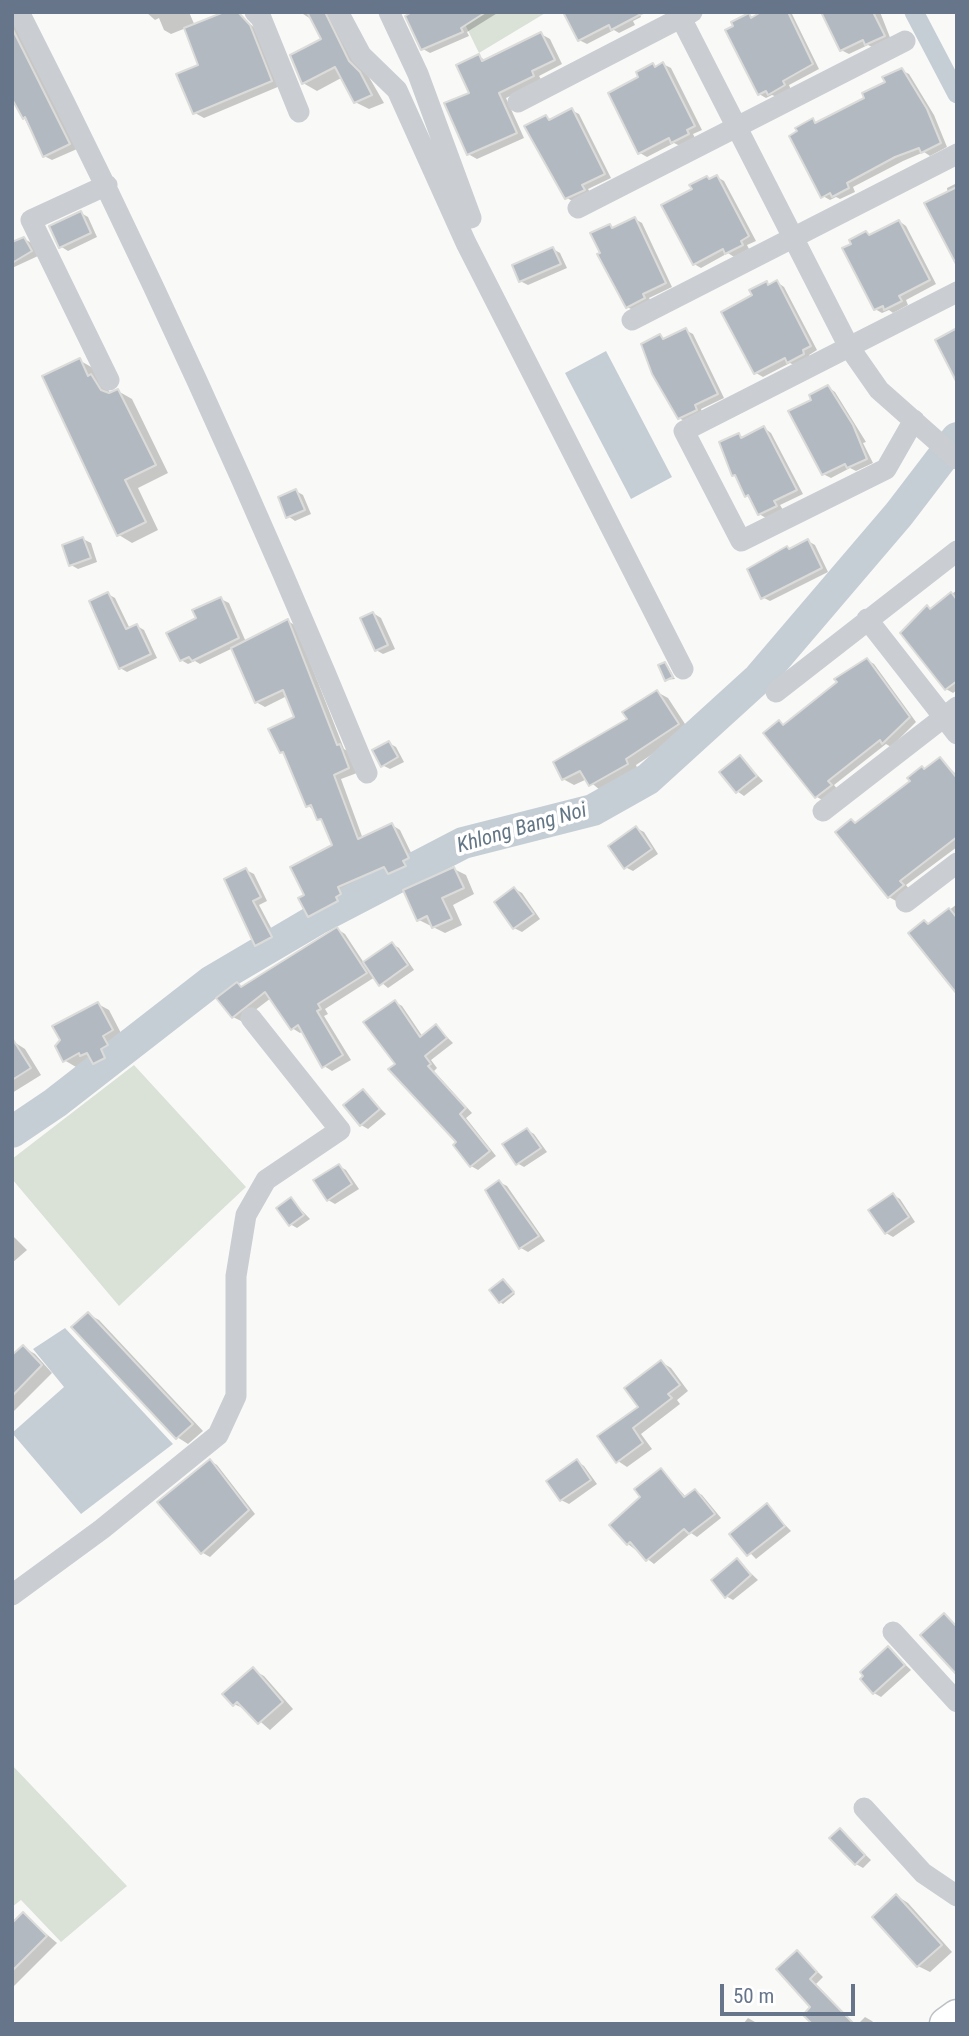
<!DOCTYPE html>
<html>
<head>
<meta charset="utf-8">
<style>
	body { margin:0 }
	#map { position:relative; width:969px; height:2036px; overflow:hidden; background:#f9faf8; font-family:"Roboto Condensed",sans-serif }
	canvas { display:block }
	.frame { position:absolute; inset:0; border:14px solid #67758b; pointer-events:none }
	.scale { position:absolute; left:720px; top:1984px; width:135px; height:32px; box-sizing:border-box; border:4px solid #67758b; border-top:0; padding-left:9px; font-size:21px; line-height:24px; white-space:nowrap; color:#67758b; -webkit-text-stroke:5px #fff; paint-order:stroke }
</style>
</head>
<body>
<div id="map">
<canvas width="969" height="2036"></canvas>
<div class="frame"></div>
<div class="scale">50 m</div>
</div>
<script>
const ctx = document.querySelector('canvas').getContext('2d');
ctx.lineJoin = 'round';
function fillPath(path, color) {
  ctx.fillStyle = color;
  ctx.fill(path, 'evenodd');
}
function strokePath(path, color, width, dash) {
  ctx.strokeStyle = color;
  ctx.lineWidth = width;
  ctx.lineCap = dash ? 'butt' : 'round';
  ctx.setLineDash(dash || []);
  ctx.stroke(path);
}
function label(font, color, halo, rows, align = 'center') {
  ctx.font = font + ' "Roboto Condensed",sans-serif';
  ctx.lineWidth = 7;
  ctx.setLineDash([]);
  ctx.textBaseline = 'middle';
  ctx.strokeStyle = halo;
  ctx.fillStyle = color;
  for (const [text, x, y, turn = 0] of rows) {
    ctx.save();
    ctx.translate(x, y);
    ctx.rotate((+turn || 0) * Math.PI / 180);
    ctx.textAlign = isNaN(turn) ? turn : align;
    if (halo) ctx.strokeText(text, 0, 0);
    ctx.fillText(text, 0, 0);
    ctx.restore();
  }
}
fillPath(new Path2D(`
	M459 12H547L479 53Z
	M134 1065 246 1187 119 1306 12 1179V1159Z
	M12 1765 127 1886 61 1942 21 1900 12 1907Z`), '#dae2d8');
fillPath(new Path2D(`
	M606 351 672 477 631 499 565 373Z
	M65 1328 173 1444 81 1514 12 1433 64 1387 33 1349Z`), '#c6ced5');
fillPath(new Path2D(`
	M146 12H189L195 26 237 12 259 32 280 86 204 118 195 113 200 66 186 28 171 34 164 30 159 18 155 20Z
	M300 12H337L340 27 384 103 369 109 355 102 343 77 317 91 303 83 323 40 314 21Z
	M416 12H499L467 32 469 36 430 53 423 49Z
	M576 12H639L641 17 633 21 635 25 619 33 614 30 587 44 579 40Z
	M765 12H791L819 69 789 85 791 90 777 97 772 95 766 98 759 94 749 15 754 18Z
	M823 12H880L891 40 874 48 868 45 849 54 841 50Z
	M12 16 77 149 52 160 44 156 12 95Z
	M541 34 550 39 562 64 539 76 542 81 506 98 524 138 477 159 468 154 479 56 486 61Z
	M663 64 671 68 702 130 693 134 695 138 680 146 674 143 647 157 640 153 610 94 641 78 653 65 657 67Z
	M901 70 909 74 934 115 947 147 930 156 924 152 903 161 853 187 855 192 840 199 836 197 830 200 823 196 813 120 818 124 866 99Z
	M571 110 579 114 611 178 588 189 591 194 574 202 567 198 546 117 552 120Z
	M717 177 724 181 756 241 747 245 749 249 734 257 728 253 701 268 694 264V190L707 178 711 180Z
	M957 183V262L947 188Z
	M81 213 88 217 97 237 68 251 60 246Z
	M635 219 642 223 672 287 649 298 652 303 635 311 627 307 609 226 615 229Z
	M899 221 906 226 936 284 906 300 908 305 893 313 889 310 882 313 875 309 866 233 871 236Z
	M24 239 32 243 38 256 12 268V244Z
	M553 249 560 253 567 268 528 285 520 281Z
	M777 282 784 287 817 350 809 355 811 358 796 366 790 363 763 377 756 373 754 296 767 283 771 286Z
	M685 330 693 334 724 398 701 409 703 414 686 422 679 418 660 336 666 340Z
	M79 360 93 368 111 394 118 391 132 399 168 473 138 488 158 530 132 543 119 535Z
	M828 387 835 392 866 442 863 443 873 463 856 471 850 468 831 478 823 474 814 401Z
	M764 428 771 433 803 494 780 505 783 510 766 518 759 514 734 475 739 435 744 438Z
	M296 491 303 495 311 514 295 521 288 516Z
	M83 539 91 543 97 562 78 569 71 565Z
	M808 541 815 545 828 572 770 601 762 597 770 557Z
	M957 590V690L953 693 946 689 932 610Z
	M108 594 115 598 130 629 137 626 144 630 157 658 127 672 120 668Z
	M221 599 229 603 246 642 288 621 296 626 344 749 348 751 357 773 341 779 363 839 392 825 400 830 416 863 410 866 413 871 398 878 388 873 345 892 349 899 343 901 346 906 318 921 309 916 306 896 334 846 325 823 308 805 287 755 281 752 296 718 287 696 265 707 256 702 233 648 200 664 195 661 188 664 181 660 198 619Z
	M373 613 381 618 395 649 383 654 376 650Z
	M867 660 874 664 916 722 891 747 886 744 834 785 838 790 824 801 817 797 766 733 779 722 785 725Z
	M665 664 668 666 675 679 666 680Z
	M657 692 668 698 689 730 636 765 638 770 601 791 587 779 574 785 563 779Z
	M389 743 396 747 404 762 390 769 382 765Z
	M740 757 763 781 744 796 737 791Z
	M940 759 957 775V847L906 885 910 890 896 901 889 897 926 770Z
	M636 828 644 832 658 854 633 871 625 867Z
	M454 869 466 875 474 894 453 905 462 925 445 933 419 920Z
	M246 870 254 874 267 901 259 905 278 941 264 949 257 945Z
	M515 889 522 893 540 919 522 932 514 928Z
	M957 904V992L930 925Z
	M337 929 345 934 364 963 392 944 399 948 414 970 388 988 375 977 325 1009 328 1014 324 1016 351 1060 332 1071 324 1066 303 1031 300 1033 292 1028 271 998 241 1021 233 1017 237 984 243 987Z
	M395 1002 402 1006 423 1037 436 1026 453 1043 431 1060 437 1068 434 1071 472 1113 466 1118 496 1156 478 1170 471 1166 459 1143 397 1064Z
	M98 1004 109 1010 123 1037 113 1042 118 1052 111 1055 116 1064 106 1070 93 1061 76 1067 64 1060Z
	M14 1042 25 1049 41 1075 12 1093Z
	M363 1091 386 1114 368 1129 361 1125Z
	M527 1130 534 1134 547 1152 524 1167 517 1163Z
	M339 1166 346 1170 359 1189 335 1204 328 1200Z
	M499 1182 507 1186 545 1241 528 1252 521 1248 487 1191Z
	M893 1195 900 1199 915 1222 893 1237 886 1233Z
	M291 1199 310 1219 297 1228 290 1224Z
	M12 1235 27 1250 12 1263Z
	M503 1281 515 1294 503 1304 500 1302Z
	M88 1314 99 1320 203 1431 188 1444 177 1437Z
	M23 1347 35 1354 52 1373 12 1413V1353L14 1355Z
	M661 1362 671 1368 688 1391 677 1400 680 1404 641 1434 652 1449 627 1467 618 1461Z
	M210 1461 217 1465 255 1514 210 1557 203 1553 159 1502Z
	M577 1461 584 1466 597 1484 569 1504 561 1500Z
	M661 1470 687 1498 695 1491 702 1495 721 1518 697 1537 691 1533 654 1564 628 1544 611 1525 642 1498Z
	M767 1506 791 1531 756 1559 732 1534Z
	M737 1560 758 1580 733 1600 726 1596Z
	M888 1648 911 1670 881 1697 874 1693Z
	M253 1670 264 1676 293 1709 270 1730 247 1710 234 1704Z
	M840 1830 871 1860 863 1868 856 1864Z
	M897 1896 908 1903 952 1952 930 1972 918 1966 874 1917Z
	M23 1914 57 1943 12 1988V1925Z
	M797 1952 823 1977 816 1984 855 2024H814L813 2007Z
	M865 2017 872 2021 875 2024H858Z
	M748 2018 755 2022 757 2024H743Z`), '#0003');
strokePath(new Path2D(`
	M914 12 957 94`), '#c6ced5', 19);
strokePath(new Path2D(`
	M12 1132 55 1103 212 981 319 918 463 843 593 810 648 779 759 678 899 514 957 438`), '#c6ced5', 32);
const building = new Path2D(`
	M224 12H238L250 25 272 81 193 114 176 74 198 65 184 28Z
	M307 12H325L349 61 360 72 372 95 354 103 335 67 302 84 290 55 321 39Z
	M412 12H486L461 28 463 32 421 50 405 16Z
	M563 12H645L611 30 609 25 578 41Z
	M761 12H788L813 64 783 81 785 85 768 95 766 91 758 95 725 30 733 26 731 22 749 13 751 18Z
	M821 12H873L885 36 865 45 863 40 840 51Z
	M12 28 70 144 43 157 25 117 23 119 12 99Z
	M541 32 555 60 532 71 534 76 499 93 517 133 467 155 444 103 469 93 456 65 479 54 482 61Z
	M663 62 695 126 687 130 689 134 671 143 669 138 638 154 608 93 638 77 636 72 653 63 655 67Z
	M902 68 927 109 941 143 921 153 919 148 895 157 847 183 849 188 832 197 830 193 821 198 789 136 797 131 795 128 813 118 815 123 864 98 862 93 885 82 882 77Z
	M572 108 605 174 582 185 585 190 565 199 524 126 546 115 549 120Z
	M717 175 749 236 741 241 743 245 725 254 723 249 693 265 661 205 692 189 689 185 707 176 709 179Z
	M957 187V266L924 203Z
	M81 211 91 233 59 248 49 226Z
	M635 217 666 283 643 294 645 298 626 308 597 254 600 253 590 233 610 224 612 228Z
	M899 220 930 280 899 296 902 301 884 310 883 306 874 310 842 248 851 244 849 240 866 231 869 235Z
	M24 237 32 251 12 263V242Z
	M553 247 561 264 519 282 512 265Z
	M777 280 811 346 803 350 804 354 787 363 785 358 754 374 721 312 752 295 749 290 767 281 768 285Z
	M686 328 718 394 695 405 697 410 678 419 652 374 641 344 660 334 663 339Z
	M957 328V383L935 340Z
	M80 358 88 376 91 374 101 390 109 393 118 389 156 465 125 480 146 522 117 536 42 376Z
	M828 385 853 425 867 459 847 468 845 464 822 475 788 411 811 400 809 395Z
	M764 426 797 490 774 501 777 506 758 515 748 495 745 497 735 475 732 476 719 442 739 433 741 438Z
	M296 489 305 510 286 518 278 497Z
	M83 537 91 558 69 566 62 545Z
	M808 539 822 568 761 599 747 569 787 546 789 549Z
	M108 592 126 629 137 624 151 654 119 669 89 601Z
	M951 592 957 600V681L945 690 900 633 927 605 930 609Z
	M221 597 239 638 192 661 189 657 180 661 166 633 196 618 192 610Z
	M373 612 388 645 375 651 360 618Z
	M288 619 337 745 340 744 349 768 334 775 358 839 392 823 409 858 403 861 406 866 388 874 384 867 338 887 341 894 336 897 338 901 308 917 298 898 304 895 290 867 332 845 321 819 317 820 311 805 306 807 283 752 280 753 268 729 294 717 283 690 255 703 231 648Z
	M867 658 910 717 882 744 880 740 828 781 832 785 815 798 763 733 779 720 783 725 837 682 834 679Z
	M665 662 673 677 665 681 658 665Z
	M657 690 679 724 626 759 628 764 589 786 580 771 562 780 553 762 627 719 622 712Z
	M389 741 398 757 381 767 372 750Z
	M740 755 757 776 736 793 719 772Z
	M940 757 957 778V837L900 881 904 885 888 898 835 832 851 819 855 823 910 781 907 778 922 766 924 769Z
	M636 826 652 849 624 869 608 846Z
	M454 867 464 888 442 898 452 919 432 928 427 916 417 921 403 890Z
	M246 868 261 897 253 901 272 937 255 946 224 879Z
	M514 887 534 914 513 929 494 902Z
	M949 908 957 918V994L908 933 924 920 928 924Z
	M337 927 367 973 318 1004 321 1009 317 1011 343 1055 322 1068 298 1025 291 1030 265 992 232 1018 216 998 237 982 241 987Z
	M392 942 408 965 379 986 363 962Z
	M395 1000 420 1037 436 1024 447 1038 425 1056 431 1064 428 1066 466 1108 460 1114 490 1151 470 1167 453 1145 456 1142 388 1069 395 1064 363 1022Z
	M98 1002 113 1030 103 1036 108 1045 101 1049 105 1058 93 1064 87 1053 80 1056 79 1053 63 1062 55 1046 60 1040 52 1026Z
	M12 1038 31 1068 12 1080Z
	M363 1089 380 1109 360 1126 343 1105Z
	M527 1128 541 1148 516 1165 502 1144Z
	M339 1164 352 1184 327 1201 313 1180Z
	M499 1180 539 1236 519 1249 485 1190Z
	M893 1193 909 1217 885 1234 868 1210Z
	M291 1197 304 1215 289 1226 276 1208Z
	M503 1279 514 1292 499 1303 489 1290Z
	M88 1312 193 1424 176 1439 71 1327Z
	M23 1345 42 1365 12 1396V1355Z
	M661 1360 680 1385 668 1394 672 1398 633 1428 643 1443 616 1463 597 1436 638 1407 624 1388Z
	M210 1459 249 1510 201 1554 157 1502Z
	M577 1459 591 1480 560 1501 546 1481Z
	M661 1468 684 1497 695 1489 715 1514 689 1534 684 1529 646 1561 630 1542 627 1545 609 1525 640 1497 634 1489Z
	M767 1503 785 1526 747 1556 729 1534Z
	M737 1558 751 1575 725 1598 711 1580Z
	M944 1613 957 1627V1675L920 1635Z
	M888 1646 905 1665 873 1694 860 1679 863 1676 860 1672Z
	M253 1667 283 1702 258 1724 237 1702 233 1706 222 1694Z
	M840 1828 865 1855 855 1865 829 1838Z
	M896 1894 942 1945 917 1967 872 1917Z
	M23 1912 47 1936 12 1971V1923Z
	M797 1950 817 1972 810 1979 854 2024H812L803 2015 810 2007 776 1969Z`);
fillPath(building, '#b2b9c1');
strokePath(building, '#dbdcda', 2);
const primary = new Path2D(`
	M946 2024 957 2016`);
strokePath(primary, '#bdc0c5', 35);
strokePath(new Path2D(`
	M19 12C146 261 261 515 367 773
	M255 12 261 18 299 112
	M338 12 361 55 397 90 466 243 683 669
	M389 12 418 74 471 218
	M681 18 849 347 879 390 957 459
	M518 102 692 12
	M107 185 31 220 109 380
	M578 208 905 41
	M632 320 957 154
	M914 420 886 469 741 541 684 431 957 292
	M867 619 957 734
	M776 692 957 551
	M823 811 957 707
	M906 902 957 863
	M12 1595 102 1529 218 1435 236 1396V1276L246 1215 266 1180 340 1130 251 1018
	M893 1632 957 1702
	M864 1808 923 1873 957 1896`), '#cacdd1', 21);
strokePath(primary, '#fff', 32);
label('italic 21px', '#637685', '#fff', [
	["Khlong Bang Noi",522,829,-16]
]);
</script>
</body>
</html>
